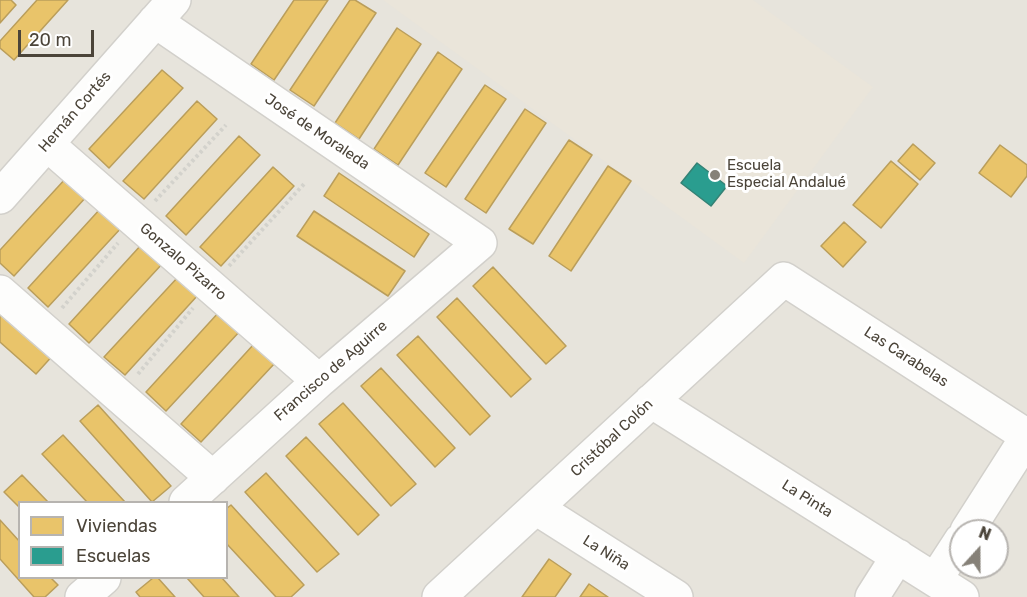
<!DOCTYPE html>
<html>
<head>
<meta charset="utf-8">
<style>
	body { margin:0 }
	#map { position:relative; width:1027px; height:597px; overflow:hidden; background:#f4f2ee; font-family:Rubik,sans-serif }
	canvas { display:block }
	.legend { position:absolute; left:18px; top:501px; width:210px; height:78px; box-sizing:border-box; background:#fff; border:2px solid #b7b4b0; margin:0; padding:8px 10px; list-style:none; font-size:18px; color:#4b4439 }
	.legend li { display:flex; align-items:center; gap:12px; height:30px }
	.legend b { width:30px; border:2px solid #b7b4b0 }
	.north { position:absolute; left:949px; top:519px; width:60px; height:60px; box-sizing:border-box; background:#fff; border:2px solid #b7b4b0; border-radius:50%; rotate:21deg; font-size:16px; font-weight:700; line-height:24px; text-align:center; color:#4b4439 }
	.north::after { content:''; display:block; margin:auto; width:21px; height:27px; background:#868178; clip-path:polygon(50% 0,100% 100%,50% 72%,0 100%) }
	.scale { position:absolute; left:18px; top:30px; width:76px; height:27px; box-sizing:border-box; border:3px solid #4b4439; border-top:0; padding-left:8px; font-size:18px; line-height:21px; white-space:nowrap; color:#4b4439; -webkit-text-stroke:4px #fff; paint-order:stroke }
</style>
</head>
<body>
<div id="map">
<canvas width="1027" height="597"></canvas>
<ul class="legend">
<li><b style="height:16px;background:#e9c46a"></b>Viviendas</li>
<li><b style="height:16px;background:#2a9d8f"></b>Escuelas</li>
</ul>
<div class="north">N</div>
<div class="scale">20 m</div>
</div>
<script>
const ctx = document.querySelector('canvas').getContext('2d');
ctx.lineJoin = 'round';
function fillPath(path, color) {
  ctx.fillStyle = color;
  ctx.fill(path, 'evenodd');
}
function strokePath(path, color, width, dash) {
  ctx.strokeStyle = color;
  ctx.lineWidth = width;
  ctx.lineCap = dash ? 'butt' : 'round';
  ctx.setLineDash(dash || []);
  ctx.stroke(path);
}
function label(font, color, halo, rows, align = 'center') {
  ctx.font = font + ' Rubik,sans-serif';
  ctx.lineWidth = 6;
  ctx.setLineDash([]);
  ctx.textBaseline = 'middle';
  ctx.strokeStyle = halo;
  ctx.fillStyle = color;
  for (const [text, x, y, turn = 0] of rows) {
    ctx.save();
    ctx.translate(x, y);
    ctx.rotate((+turn || 0) * Math.PI / 180);
    ctx.textAlign = isNaN(turn) ? turn : align;
    if (halo) ctx.strokeText(text, 0, 0);
    ctx.fillText(text, 0, 0);
    ctx.restore();
  }
}
fillPath(new Path2D(`
	M0 0H1027V597H0ZM20 502H226V578H20ZM961 531H997V567H961Z`), '#e7e4dc');
fillPath(new Path2D(`
	M383 0H753L873 87 744 263Z`), '#eae5da');
const homes = new Path2D(`
	M0 0H11L16 5 0 23Z
	M37 0H68L14 60 0 48V41Z
	M294 0H328L274 80 251 64Z
	M350 0H355L376 13 314 106 290 90Z
	M397 28 421 44 359 139 335 123Z
	M438 52 462 69 398 165 374 149Z
	M162 70 183 88 109 168 89 149Z
	M485 85 506 99 446 187 425 173Z
	M197 101 217 119 144 199 123 181Z
	M525 109 546 123 486 213 465 199Z
	M239 136 260 155 186 235 166 216Z
	M569 140 592 155 533 244 509 229Z
	M913 144 935 163 920 180 898 161Z
	M1000 145 1027 165V176L1011 197 979 173Z
	M891 161 918 184 881 228 853 205Z
	M608 166 631 181 571 271 549 256Z
	M273 167 294 186 221 266 200 247Z
	M339 173 429 234 414 257 324 196Z
	M67 177 87 196 14 276 0 263V250Z
	M101 208 122 227 48 307 28 288Z
	M314 211 405 271 388 296 297 236Z
	M844 222 866 242 843 267 821 246Z
	M142 244 163 263 89 343 69 324Z
	M493 267 566 346 546 364 473 286Z
	M178 277 198 295 125 375 104 357Z
	M457 298 531 379 511 397 437 317Z
	M0 304 55 353 36 374 0 342Z
	M219 312 240 331 166 411 146 392Z
	M418 336 490 416 470 435 397 355Z
	M254 344 275 363 201 442 181 424Z
	M381 368 455 448 435 467 361 386Z
	M343 403 416 484 391 506 319 424Z
	M98 405 171 486 152 502 80 421Z
	M63 435 125 502H87L42 454Z
	M306 437 379 515 358 535 286 456Z
	M266 473 339 554 317 572 245 492Z
	M22 475 48 502H20V508L4 492Z
	M231 505 304 585 291 597H276L226 543V509Z
	M0 520 20 542V578H51L58 585 45 597H34L0 559Z
	M549 559 571 574 555 597H522Z
	M153 578H158L175 597H140L136 592Z
	M187 578H222L239 597H204Z
	M589 584 608 597H580Z`);
fillPath(homes, '#e9c46a');
strokePath(homes, '#ba9e5b', 1.5);
const schools = new Path2D(`
	M697 163 727 186 711 206 681 183Z`);
fillPath(schools, '#2a9d8f');
strokePath(schools, '#348275', 1.5);
const minor = new Path2D(`
	M155 21 480 243 319 381 186 502
	M47 144 319 381
	M0 197 174 0
	M0 292 213 478
	M651 401 962 597
	M536 508 676 597
	M967 531 1027 437
	M935 580 961 540
	M82 597 104 578
	M439 597 784 279 1027 436
	M872 597 898 556`);
strokePath(minor, '#d2d0cb', 36);
strokePath(new Path2D(`
	M155 201 226 125
	M229 266 304 184
	M62 308 118 243
	M138 374 193 308`), '#d3d2cc', 4, [3, 3]);
strokePath(minor, '#fdfdfc', 33);
for (const [x, y, r, color] of [
	[715,175,6,"#868178"]
]) {
  const dot = new Path2D();
  dot.arc(x, y, r, 0, 2 * Math.PI);
  ctx.fillStyle = color;
  ctx.fill(dot);
  strokePath(dot, '#fff', 2);
}
label('15px', '#4b4439', '#fff', [
	["Hernán Cortés",75,112,-49],
	["José de Moraleda",317,132,34],
	["Gonzalo Pizarro",183,262,41],
	["Las Carabelas",906,357,33],
	["Francisco de Aguirre",331,371,-41],
	["Cristóbal Colón",612,438,-43],
	["La Pinta",807,499,32],
	["La Niña",606,553,32]
]);
label('15px', '#4b4439', '#fff', [
	["Escuela",727,166],
	["Especial Andalué",727,183]
], 'left');
</script>
</body>
</html>
